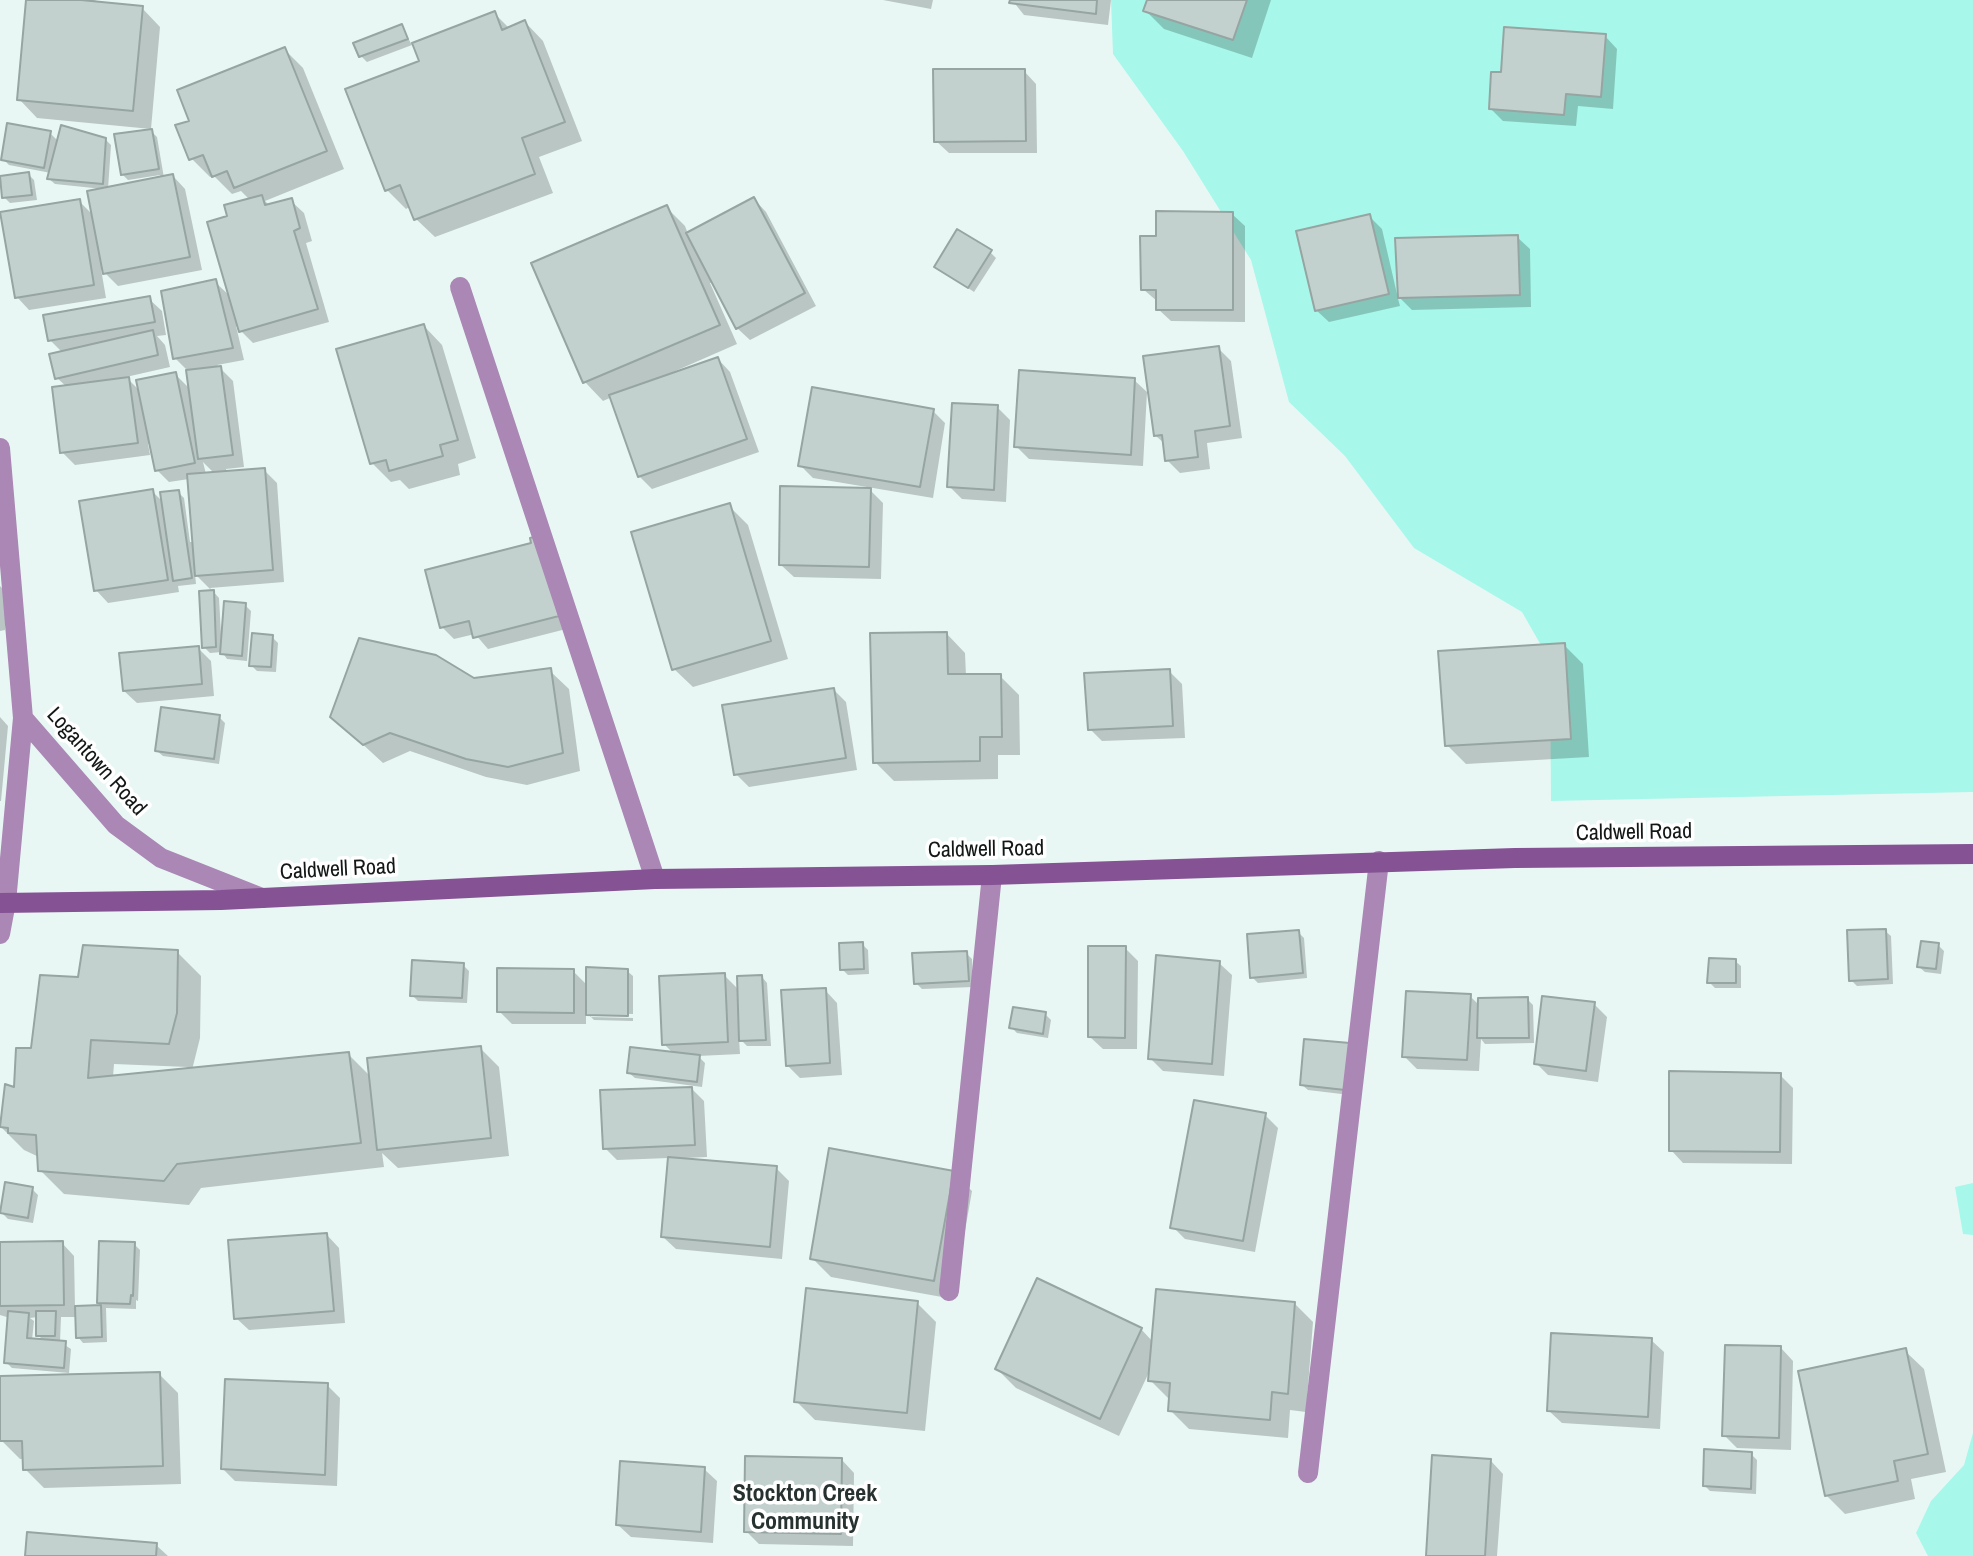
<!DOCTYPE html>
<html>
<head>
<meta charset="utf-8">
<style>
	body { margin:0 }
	canvas { display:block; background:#e8f7f4 }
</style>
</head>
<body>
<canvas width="1973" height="1556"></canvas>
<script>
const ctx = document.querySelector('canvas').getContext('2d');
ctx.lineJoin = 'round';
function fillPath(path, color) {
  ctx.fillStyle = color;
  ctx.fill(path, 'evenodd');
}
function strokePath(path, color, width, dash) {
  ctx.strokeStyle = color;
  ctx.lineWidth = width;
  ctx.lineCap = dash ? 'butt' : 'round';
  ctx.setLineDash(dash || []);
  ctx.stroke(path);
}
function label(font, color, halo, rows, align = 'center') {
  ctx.font = font + ' "Archivo Narrow",sans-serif';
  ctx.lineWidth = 7;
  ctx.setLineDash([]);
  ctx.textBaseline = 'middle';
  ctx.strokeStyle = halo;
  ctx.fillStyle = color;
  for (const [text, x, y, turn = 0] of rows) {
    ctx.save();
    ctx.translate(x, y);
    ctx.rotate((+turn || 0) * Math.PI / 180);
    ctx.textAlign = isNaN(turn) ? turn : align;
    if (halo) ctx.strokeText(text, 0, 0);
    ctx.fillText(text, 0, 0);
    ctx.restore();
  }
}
fillPath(new Path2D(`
	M1111 0H1973V792L1551 801 1550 661 1522 612 1414 548 1345 456 1289 402 1251 260 1183 151 1113 54Z
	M1973 1183V1235L1963 1234 1955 1187Z
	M1973 1433V1556H1928L1916 1533 1931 1501 1964 1465Z`), '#a7f8ea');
fillPath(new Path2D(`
	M28 0H97L89 3 142 8 160 27 151 129 37 118 19 99Z
	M883 0H933L931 9Z
	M1012 0H1111L1108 25 1024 15Z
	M1149 0H1271L1252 58 1164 29 1145 10Z
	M494 13 510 29 525 22 543 41 582 141 539 157 553 193 435 237 416 219 411 206 406 209 387 190Z
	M401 26 412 45 367 62 361 56Z
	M1605 36 1617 49 1613 109 1578 106 1576 126 1503 121 1491 109Z
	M284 49 303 68 344 169 265 201 270 206 291 201 304 213 312 241 306 243 329 322 253 343 236 326 244 360 217 365 233 381 244 467 226 469 227 473 264 470 277 483 284 582 210 588 219 598 221 634H223L245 605 251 611 247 661 227 659 222 652 210 653 204 647 213 592 195 574 196 584 178 586 179 592 108 603 96 590 152 491 164 503 178 492 184 498 190 542H194L189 479 169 482 157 470 151 443 148 444 150 455 75 465 62 452 67 387 57 378 63 353 50 340 149 299 162 311 166 335 157 336 165 345 170 367 126 377 141 392 175 374 190 389 188 371 175 358 215 282 231 297 230 218 250 200 241 191 232 194 214 176 210 177 191 158 192 122ZM203 462 215 474H206Z
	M1024 71 1036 84 1037 153H949L936 141Z
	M151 131 157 137 164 178 173 176 185 189 202 270 118 286 101 269 106 298 29 310 17 297 79 201 94 216 103 189 55 184 49 179 51 173 9 165 3 159 50 133 59 142 105 139 111 145 108 189 161 178 160 175 128 180 122 174Z
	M28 174 34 180 37 200 10 203 4 197Z
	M754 199 766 212 816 306 750 340 737 328 713 282 710 283 737 344 673 372 674 375 718 359 730 372 759 452 652 489 639 476 612 397 603 401 585 382 667 208 685 226 688 234Z
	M1232 214 1245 226V322L1171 321 1158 309V302L1143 289 1158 238Z
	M1369 216 1382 229 1397 294 1517 237 1530 249 1531 307 1412 310 1397 295 1400 306 1329 322 1316 310Z
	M990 252 996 258 974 292 937 267Z
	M424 326 442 345 476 458 458 464 460 475 409 489 400 480 391 482 372 463Z
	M1218 348 1231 361 1242 438 1207 443 1210 469 1180 473 1167 460 1165 444 1156 436Z
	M1134 380 1147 392 1143 466 1029 459 1016 446Z
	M997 407 1010 420 1006 502 962 499 949 486Z
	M933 411 945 423 933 498 813 478 800 465Z
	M870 490 883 503 881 579 794 577 781 565Z
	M729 506 748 525 788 659 693 687 674 669Z
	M534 544 570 628 488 649 475 634 454 639 442 627Z
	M0 586 5 591V630L0 631Z
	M947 634 965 653 966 676H1000L1019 695 1020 755H998V779L894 781 875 762Z
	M272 637 278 643 276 672 257 671 251 665Z
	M1564 645 1583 664 1589 757 1466 764 1447 745Z
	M198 648 211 661 214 696 137 703 124 691Z
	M550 671 569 689 580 771 527 785 486 777 410 751 383 763 333 717 474 680Z
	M1169 671 1182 684 1185 738 1102 741 1090 729Z
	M834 690 846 702 857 770 749 787 736 774Z
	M0 717 8 726 1 801H0Z
	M219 717 225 723 219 764 163 756 157 751Z
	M1885 931 1891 936 1893 984 1857 986 1851 980Z
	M1298 932 1304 938 1307 978 1258 983 1252 977Z
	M862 944 868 950 869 974 848 975 842 969Z
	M1938 945 1944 951 1941 974 1925 972 1919 967Z
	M1125 948 1138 961 1137 1049H1103L1090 1037Z
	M177 952 201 976 200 1038 192 1070 348 1054 371 1077 480 1048 499 1067 509 1156 398 1168 382 1153 384 1167 201 1188 189 1205 64 1194 40 1170 39 1157 24 1150 0 1126 33 1050 80 979ZM114 1064 188 1067V1070L113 1077Z
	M966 953 972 959 973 987 922 989 916 983Z
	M1735 961 1741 966V988H1715L1709 982Z
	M1219 963 1232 975 1224 1076 1163 1071 1150 1058Z
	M463 965 469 971 467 1003 418 1001 412 995Z
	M573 971 588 986 627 971 633 976V1014L591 1013V1017L633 1018V1021L594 1020 586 1012V1024H512L499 1011Z
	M724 975 739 990 762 977 767 983 771 1046H747L739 1038 740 1054 698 1056 705 1063 702 1087 635 1078 629 1073 674 1054 664 1044Z
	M825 990 837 1003 842 1075 800 1078 787 1065Z
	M1470 996 1479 1005 1527 999 1533 1005 1534 1043 1485 1044 1481 1039 1479 1071 1417 1069 1404 1056Z
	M1594 1004 1607 1017 1598 1082 1548 1075 1536 1063Z
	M1045 1014 1051 1020 1048 1038 1017 1033 1011 1027Z
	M1305 1041 1350 1095 1308 1090 1302 1085Z
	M1780 1075 1793 1088 1792 1164 1683 1163 1671 1150Z
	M692 1089 704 1101 707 1157 685 1158V1161L776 1168 789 1181 782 1259 676 1249 663 1237 669 1158 617 1160 605 1148Z
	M1265 1115 1278 1128 1255 1252 1185 1239 1173 1227Z
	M953 1173 972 1191 953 1299 831 1277 812 1258Z
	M32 1189 38 1195 33 1223 8 1219 2 1213Z
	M327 1235 339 1248 345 1323 249 1330 236 1318Z
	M62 1243 74 1256 75 1308 99 1305 101 1243 134 1244 140 1250 138 1301 136 1300V1309L106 1308 107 1342 83 1343 78 1337 77 1317H61L60 1342 71 1349 69 1373 12 1368 6 1362 10 1318 0 1315V1244ZM38 1317V1335L44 1341 32 1340 34 1321 30 1318Z
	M917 1303 936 1322 925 1431 815 1420 796 1401Z
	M1295 1304 1313 1322 1306 1412 1290 1410 1288 1438 1189 1429 1170 1410 1169 1399 1150 1380 1151 1368 1119 1436 1016 1388 997 1369 1141 1329 1153 1342Z
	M1651 1340 1664 1352 1660 1429 1562 1423 1549 1411Z
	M1781 1348 1793 1361 1791 1450 1737 1448 1724 1435Z
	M1905 1351 1924 1369 1946 1472 1911 1479 1915 1499 1845 1514 1826 1495Z
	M159 1374 178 1393 181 1484 44 1488 25 1469 24 1459H20L1 1440 0 1378Z
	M327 1385 340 1398 337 1486 235 1481 223 1469Z
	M1751 1454 1757 1460 1756 1494 1710 1491 1705 1486Z
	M842 1460 854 1473 853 1546 759 1544 746 1531Z
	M1491 1461 1503 1474 1497 1556H1428Z
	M704 1469 717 1481 713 1543 631 1537 618 1525Z
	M156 1545 168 1556H27Z`), '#0003');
const building = new Path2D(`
	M26 0H81L143 6 133 111 17 100Z
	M1010 0H1097L1096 14 1009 3Z
	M1147 0H1247L1233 40 1143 11Z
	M495 11 502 30 525 20 565 122 522 138 535 174 414 220 400 185 385 191 345 89 419 61 412 43Z
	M402 24 408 39 359 57 353 43Z
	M1504 27 1606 34 1601 97 1566 94 1564 115 1489 109 1491 72H1501Z
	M285 47 327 151 234 188 227 171 212 177 203 155 189 160 175 125 189 121 177 90Z
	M933 69H1025L1026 141 934 142Z
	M7 123 51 131 44 168 1 160Z
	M61 125 106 138 103 184 47 179Z
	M152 129 159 169 121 175 114 134Z
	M29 172 32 195 2 198 0 176Z
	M173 174 190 257 103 274 87 191Z
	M262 195 265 205 292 198 300 228 294 231 318 309 239 332 207 222 227 216 224 205Z
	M754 197 805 293 736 329 686 233Z
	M80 199 94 285 15 298 0 212Z
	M667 205 720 325 583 383 531 263Z
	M1156 211 1233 212V310H1156V290H1141L1140 236H1156Z
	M1370 214 1389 294 1315 311 1296 231Z
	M957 229 992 250 968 288 934 267Z
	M1518 235 1520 295 1398 298 1395 238Z
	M216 279 233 348 173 359 161 291Z
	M150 296 155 322 48 341 43 315Z
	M424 324 458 440 440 445 443 456 389 471 386 460 370 464 336 349Z
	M153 330 158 355 55 379 49 354Z
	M1219 346 1230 426 1195 431 1198 457 1165 461 1162 435 1154 436 1143 356Z
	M718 357 747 439 638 477 609 395Z
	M221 366 233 455 198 459 186 370Z
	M1019 370 1135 378 1131 455 1014 447Z
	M176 372 195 463 155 471 136 380Z
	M129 377 138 443 60 453 52 387Z
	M812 387 934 409 920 487 798 466Z
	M952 403 998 405 994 490 947 487Z
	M265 468 273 570 195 576 187 474Z
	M780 486 871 488 869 567 779 565Z
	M153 489 168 580 94 591 79 501Z
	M179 490 192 578 173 581 160 492Z
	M730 503 771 641 672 670 631 532Z
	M538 536 559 616 473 638 469 621 440 628 425 570 531 543 530 538Z
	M214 590 216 647 202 648 199 591Z
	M224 601 246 603 242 656 220 654Z
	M947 632 948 674H1001L1002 737H980V761L873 763 870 633Z
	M252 633 273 635 271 667 249 666Z
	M359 638 436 655 474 678 551 668 563 753 508 767 466 759 390 733 363 745 330 717Z
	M1565 643 1571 739 1445 746 1438 651Z
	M199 646 202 684 123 691 119 653Z
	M1170 669 1173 726 1088 730 1084 673Z
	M834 688 846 758 734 775 722 705Z
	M161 707 220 715 214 759 155 751Z
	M1886 929 1888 979 1849 981 1847 930Z
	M1299 930 1303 973 1250 978 1247 934Z
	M1921 941 1939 943 1936 969 1917 967Z
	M863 942 864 969 840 970 839 943Z
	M83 945 178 950 177 1013 169 1044 91 1040 88 1078 349 1052 361 1143 177 1164 164 1181 38 1171 36 1135 8 1133V1128L0 1127 5 1084 14 1087 16 1048H31L40 975 78 977Z
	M1088 946H1126L1125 1038 1088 1037Z
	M967 951 969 981 914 984 912 953Z
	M1156 955 1220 961 1212 1064 1148 1059Z
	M1709 958 1736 959V983H1707Z
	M412 960 464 963 462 998 410 996Z
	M586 967 628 969V1016L586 1015Z
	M497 968 574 969V1013L497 1012Z
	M725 973 728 1042 662 1045 659 976Z
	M762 975 766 1040 739 1041 737 976Z
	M826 988 830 1063 786 1066 781 990Z
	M1406 991 1471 994 1467 1060 1402 1057Z
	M1542 996 1595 1002 1586 1071 1534 1064Z
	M1528 997 1529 1038H1477L1478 998Z
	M1013 1007 1046 1012 1043 1034 1009 1028Z
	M1304 1039 1350 1043 1345 1090 1300 1085Z
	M481 1046 491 1138 377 1150 367 1058Z
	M630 1047 700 1055 697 1082 627 1073Z
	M1669 1071 1781 1073 1780 1152 1669 1151Z
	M692 1087 695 1145 603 1149 600 1090Z
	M1194 1100 1266 1113 1243 1241 1170 1228Z
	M829 1148 954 1171 934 1281 810 1259Z
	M668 1157 777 1166 770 1247 661 1237Z
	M5 1182 33 1187 28 1218 0 1213Z
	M327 1233 334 1311 234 1319 228 1240Z
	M63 1241 64 1305 0 1306V1242Z
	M99 1241 135 1242 133 1296 131 1295 130 1304 97 1303Z
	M1037 1278 1142 1328 1100 1419 995 1369Z
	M806 1288 918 1301 907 1413 794 1402Z
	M1156 1289 1295 1302 1288 1394 1272 1392 1270 1420 1168 1411 1170 1383 1148 1381Z
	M101 1305 102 1337 76 1338 75 1306Z
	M8 1311 29 1313 27 1338 66 1341 64 1368 4 1363Z
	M36 1311H56L55 1336H36Z
	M1551 1333 1652 1338 1648 1417 1547 1411Z
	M1725 1345 1781 1346 1779 1438 1722 1436Z
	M1906 1348 1928 1454 1894 1461 1898 1481 1825 1496 1798 1371Z
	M160 1372 163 1466 23 1470 22 1441H0V1376Z
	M225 1379 328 1383 325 1475 221 1469Z
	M1704 1449 1752 1452 1751 1489 1703 1486Z
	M1432 1455 1491 1459 1485 1556H1426Z
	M745 1456 842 1458 841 1534 744 1532Z
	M620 1461 705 1467 701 1532 616 1525Z
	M27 1532 157 1543 156 1556H25Z`);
fillPath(building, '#c3d1ce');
strokePath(building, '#97a5a2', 2);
strokePath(new Path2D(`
	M460 287 655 879
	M949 1291 992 875
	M1308 1473 1379 861`), '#aa87b4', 20);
strokePath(new Path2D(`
	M0 448 23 718 6 902 0 934
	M23 718 116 825 161 858 262 898`), '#aa87b4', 20);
strokePath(new Path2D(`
	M0 903 221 900 655 879 992 875 1515 858 1973 854`), '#855294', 20);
label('22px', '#131817', '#fff', [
	["Logantown Road",96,762,48],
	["Caldwell Road",1634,833,-1],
	["Caldwell Road",986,850,-1],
	["Caldwell Road",338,870,-3]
]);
label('bold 24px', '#273230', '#fff', [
	["Stockton Creek",805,1495],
	["Community",805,1523]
]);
</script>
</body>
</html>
